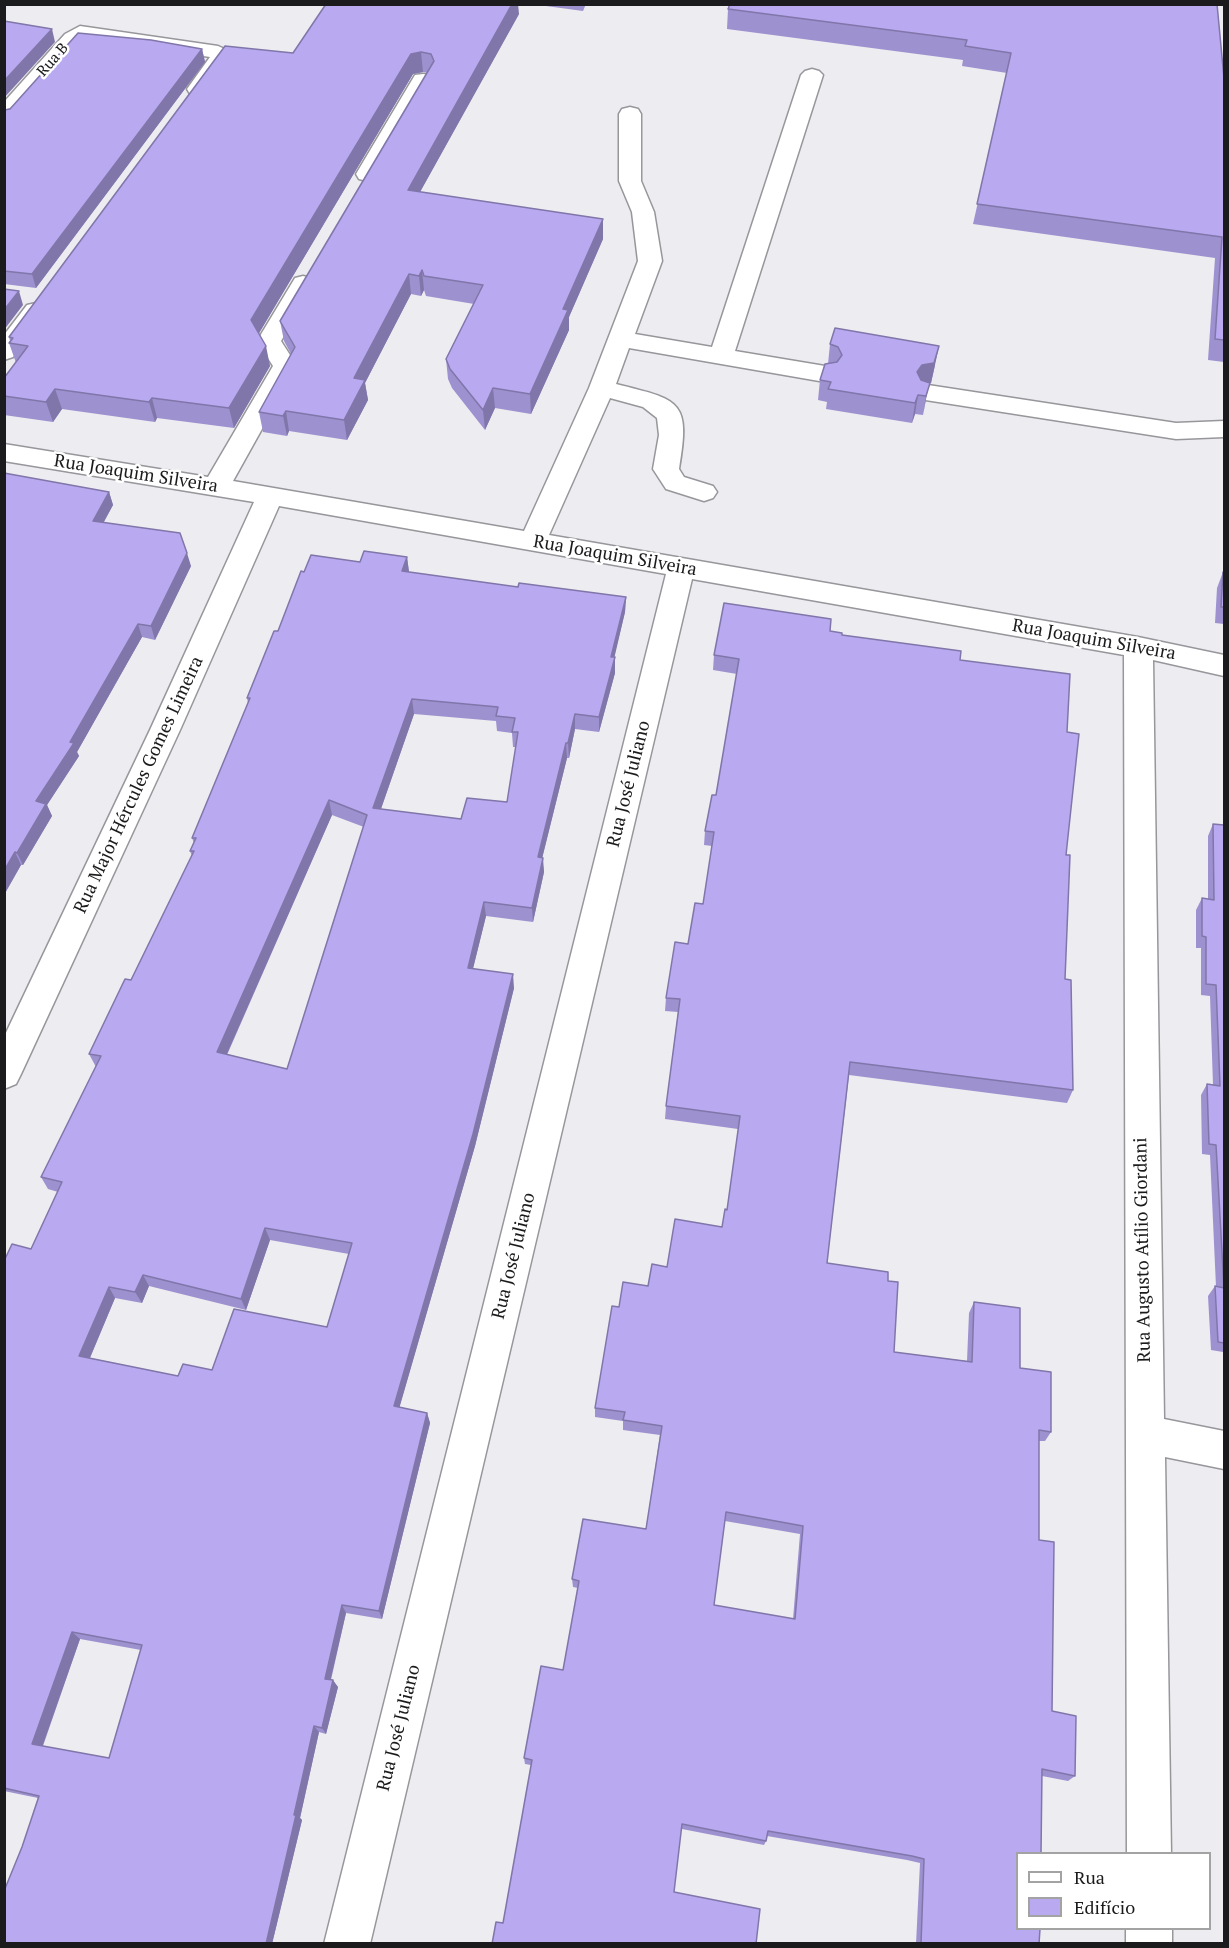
<!DOCTYPE html>
<html>
<head>
<meta charset="utf-8">
<style>
	body { margin:0 }
	#map { position:relative; width:1229px; height:1948px; overflow:hidden; background:#edecf1; font-family:"PT Serif",serif }
	canvas { display:block }
	.frame { position:absolute; inset:0; border:6px solid #1b1a1c; pointer-events:none }
	.legend { position:absolute; left:1016px; top:1852px; width:195px; height:78px; box-sizing:border-box; background:#fff; border:2px solid #a4a3a4; margin:0; padding:8px 10px; list-style:none; font-size:18px; color:#1b1a1c }
	.legend li { display:flex; align-items:center; gap:12px; height:30px }
	.legend b { width:30px; border:2px solid #a4a3a4 }
</style>
</head>
<body>
<div id="map">
<canvas width="1229" height="1948"></canvas>
<div class="frame"></div>
<ul class="legend">
<li><b style="height:8px;background:#fff"></b>Rua</li>
<li><b style="height:16px;background:#b8a9f1"></b>Edifício</li>
</ul>
</div>
<script>
const ctx = document.querySelector('canvas').getContext('2d');
ctx.lineJoin = 'round';
function strokePath(path, color, width, dash) {
  ctx.strokeStyle = color;
  ctx.lineWidth = width;
  ctx.lineCap = dash ? 'butt' : 'round';
  ctx.setLineDash(dash || []);
  ctx.stroke(path);
}
function fillPath(path, color) {
  ctx.fillStyle = color;
  ctx.fill(path, 'evenodd');
}
function label(font, color, halo, rows, align = 'center') {
  ctx.font = font + ' "PT Serif",serif';
  ctx.lineWidth = 5;
  ctx.setLineDash([]);
  ctx.textBaseline = 'middle';
  ctx.strokeStyle = halo;
  ctx.fillStyle = color;
  for (const [text, x, y, turn = 0] of rows) {
    ctx.save();
    ctx.translate(x, y);
    ctx.rotate((+turn || 0) * Math.PI / 180);
    ctx.textAlign = isNaN(turn) ? turn : align;
    if (halo) ctx.strokeText(text, 0, 0);
    ctx.fillText(text, 0, 0);
    ctx.restore();
  }
}
const minor = new Path2D(`
	M80 26 218 46 227 50 230 59 206 94 198 95 190 94 187 89 210 57 85 38 12 121 4 122V102L65 34Z
	M812 69 819 71 823 75 735 351 825 366 834 368 838 374 834 380 825 382 629 348 616 384C680 400 691 400 679 469L684 477 713 486 717 492 713 498 704 501 666 489 653 469 659 435 657 418 643 407 610 398 549 535 1138 637 1224 655V676L1153 660 1164 1419 1224 1431V1469L1165 1457 1171 1854H1127L1124 655 692 579 370 1944H324L666 574 279 506 180 730 21 1074 16 1084 4 1089V1037L150 730 254 502 4 461V444L208 477 273 366 257 341 295 278 303 276 311 278 315 283 281 341 297 366 233 481 524 531 589 388 638 261 632 212 619 181V114L622 109 630 107 638 109 641 114V181L654 212 662 261 635 334 712 347 801 75 805 71Z
	M423 74 431 75 434 80 378 174 375 179 367 181 359 179 356 174 412 80 415 75Z
	M36 303 45 305 48 310 13 357 4 360V335L27 305Z
	M928 385 1176 423 1224 421V437L1176 439 919 399 915 393 919 387Z
	M1126 1928H1172V1944H1126Z`);
strokePath(minor, '#97969b', 3);
fillPath(minor, '#fff');
fillPath(new Path2D(`
	M531 4H586L583 11Z
	M730 4 1224 78V362L1208 360 1215 258 973 224 1007 73 962 66 963 60 727 29 728 9Z
	M519 14 420 192 603 219V239L569 317V330L531 414 495 408 485 430 452 388 448 379 446 359 474 304 426 296 424 290 421 296 411 294 365 383 368 400 347 440 289 431 287 436 263 432 259 412 291 354 284 341 280 321 428 73 423 72 413 74 259 333 270 366 234 428 157 418 155 422 62 409 53 422 4 415V378L16 363 9 343 10 341 9 337 293 53Z
	M202 49 205 62 36 288 4 284V110Z
	M830 344 935 365 931 383H929L923 415 915 414 912 423 826 409 827 402 818 400 820 380 828 364Z
	M4 473 109 492 113 505 104 522 191 566 155 640 142 637 77 752 79 756 47 805 52 816 23 865H21L4 895Z
	M407 557 409 572 518 587 626 597 625 612 614 657 615 673 599 732 575 729 569 758H567L542 858 544 872 533 922 486 916 473 968 514 988 475 1146 399 1408 427 1413 430 1423 382 1619 346 1613 331 1680 338 1687 326 1734 319 1732 300 1818 302 1820 272 1944H4L22 1847 38 1798 4 1791V1261L31 1249 58 1192 48 1189 41 1177 96 1067 89 1054 131 980 192 856 190 851 194 843 192 838 248 703 247 698 278 631 304 572 360 562ZM414 714 496 721 497 731 512 733 513 747H516L507 802 461 819 381 809ZM332 815 364 827 287 1069 227 1055ZM270 1240 349 1254 327 1327 212 1370 178 1376 90 1358 115 1298 142 1303 149 1286 246 1310ZM80 1639 141 1650 109 1758 43 1746Z
	M1223 572H1224V624L1215 623 1217 588Z
	M830 631 842 635 960 660 1067 732 1065 979 1073 1090 1067 1103 849 1075 827 1263 894 1352 967 1361 969 1313 974 1302 1020 1368 1051 1432 1045 1441H1039V1540L1052 1711 1075 1776 1068 1781 1042 1776 1039 1944H916L920 1863 907 1860 767 1836 766 1841 764 1845 682 1829 503 1923 531 1765 525 1764 524 1758 563 1670 578 1588 573 1587 572 1579 646 1529 660 1435 623 1430V1421L595 1417V1408L619 1307 648 1286 667 1267 722 1227 727 1210 738 1129 665 1119 666 1106 678 1012 665 1011 666 998 688 944 703 904 712 846 704 845 705 831 716 795 737 674 713 670 714 655ZM725 1521 800 1534 793 1619 714 1605Z
	M1213 824 1224 825V1391L1223 1352 1211 1350 1208 1296 1215 1286 1216 1287 1210 1155 1202 1154 1201 1095 1207 1084 1213 1085 1210 996 1201 995V948H1196V910L1202 898 1208 899V836Z`), '#9e91cf');
fillPath(new Path2D(`
	M512 4H518L519 14 410 210 408 190Z
	M52 29 55 42 4 98V81Z
	M202 49 205 62 36 288 32 274Z
	M421 52 423 72 413 74 255 340 251 320 411 54Z
	M603 219V239L569 317V330L531 414 530 394 563 309Z
	M422 270 424 290 421 296 419 276Z
	M409 274 411 294 365 383 368 400 347 440 344 420 354 378Z
	M19 291 23 305 4 330V310Z
	M266 346 270 366 234 428 229 408Z
	M939 346 935 365 931 383H929L923 415 926 396 919 385 917 372Z
	M493 388 495 408 485 430 483 410Z
	M55 389 62 409 53 422 46 402Z
	M918 395 915 414 912 423 915 403Z
	M152 398 157 418 155 422 149 402Z
	M286 411 289 431 287 436 283 416Z
	M109 492 113 505 97 534 93 521Z
	M187 553 191 566 155 640 151 626Z
	M407 557 409 572 402 571Z
	M626 597 625 612 611 672V657Z
	M138 624 142 637 77 752 79 756 47 805 52 816 23 865 17 853 36 801Z
	M615 657V673L599 732V717Z
	M412 699 414 714 376 823 373 808Z
	M575 714V729L569 758 568 743Z
	M566 743 567 758 539 871 538 857Z
	M329 800 332 815 222 1065 217 1052Z
	M15 852 21 865 4 895V871Z
	M543 858 544 872 533 922 532 908Z
	M484 902 486 916 470 981 468 968Z
	M513 974 514 988 475 1146 397 1416 394 1406Z
	M265 1228 270 1240 246 1310 241 1299Z
	M143 1275 149 1286 142 1303 135 1292Z
	M109 1287 115 1298 86 1367 79 1356Z
	M427 1413 430 1423 382 1619 379 1611Z
	M342 1605 346 1613 329 1686 325 1679Z
	M72 1632 80 1639 41 1750 32 1744Z
	M333 1680 338 1687 326 1734 322 1728Z
	M314 1726 319 1732 300 1818 302 1820 272 1944H266Z`), '#8176a9');
const building = new Path2D(`
	M326 4H512L408 190 603 219 563 309 568 310 530 394 493 388 483 410 450 369 446 359 483 285 424 276 422 270 419 276 409 274 354 378 365 380 344 420 286 411 283 416 259 412 295 347 280 321 434 61 431 54 421 52 411 54 251 320 266 346 229 408 152 398 149 402 55 389 46 402 4 396V378L28 346 9 343 13 338 9 337 225 46 293 53Z
	M730 4H1217L1224 78V340L1215 339 1222 237 977 204 1011 53 965 46 967 40 728 9Z
	M4 21 52 29 4 81Z
	M78 33 151 40 202 49 32 274 4 271V110L10 109Z
	M4 289 19 291 4 310Z
	M835 328 939 346 934 363 922 365 917 372 921 380 930 383 926 396 918 395 915 403 828 389 831 382 820 380 825 364 837 362 842 355 838 347 830 344Z
	M4 473 109 492 93 521 180 533 187 553 151 626 138 624 70 742 74 743 36 801 46 804 17 853 15 852 4 871Z
	M364 551 407 557 402 571 518 587 519 583 626 597 611 657H615L599 717 575 714 568 743H566L538 857 543 858 532 908 484 902 468 968 513 974 473 1134 394 1406 427 1413 379 1611 342 1605 325 1679 333 1680 322 1728 314 1726 294 1815H296L266 1944H4V1891L22 1847 39 1796 4 1788V1261L12 1244 31 1249 62 1182 41 1177 101 1056 89 1054 125 979 131 980 194 851H190L196 838H192L250 698H247L274 631H278L301 571 304 572 311 555 360 562ZM412 699 498 707 496 716 515 718 512 732H518L507 802 467 798 461 819 373 808ZM329 800 367 815 287 1069 217 1052ZM265 1228 352 1243 327 1327 234 1309 212 1370 183 1364 178 1376 79 1356 109 1287 135 1292 143 1275 241 1299ZM72 1632 142 1645 109 1758 32 1744Z
	M1223 572H1224V607H1221Z
	M724 603 831 619 830 631 842 633V635L961 651 960 660 1070 674 1067 732 1079 734 1066 855H1070L1065 979 1071 980 1073 1090 850 1062 827 1263 888 1272V1281L898 1282 894 1352 972 1362 974 1302 1020 1308V1368L1051 1372V1432L1039 1430V1540L1054 1542 1052 1711 1076 1716 1075 1776 1042 1769 1041 1854H1017V1929H1040L1039 1944H921L924 1859 912 1856 768 1831 766 1841 682 1824 674 1892 760 1909 756 1944H492L496 1922 503 1923 532 1760 524 1758 541 1666 563 1670 579 1581 572 1579 583 1519 646 1529 662 1426 623 1420 625 1412 595 1408 612 1306 619 1307 623 1282 648 1286 652 1264 667 1267 675 1219 722 1227 725 1209 727 1210 740 1116 666 1106 680 999 666 998 675 942 688 944 695 903 703 904 714 832 705 831 712 795H716L739 659 714 655ZM726 1512 803 1526 795 1619 714 1605Z
	M1213 824 1224 825V1343L1218 1342 1215 1286 1224 1288 1216 1145 1209 1144 1207 1084 1220 1086 1216 985 1206 984V937L1202 936V898L1214 900Z`);
fillPath(building, '#b8a9f1');
strokePath(building, '#8176a9', 1.5);
label('15px', '#1b1a1c', '#fff', [
	["Rua B",53,60,-49]
]);
label('18px', '#1b1a1c', '#fff', [
	["Rua Joaquim Silveira",136,474,9],
	["Rua Joaquim Silveira",615,556,10],
	["Rua Joaquim Silveira",1094,640,10],
	["Rua José Juliano",629,784,-76],
	["Rua Major Hércules Gomes Limeira",139,785,-65],
	["Rua Augusto Atílio Giordani",1143,1250,-91],
	["Rua José Juliano",514,1256,-76],
	["Rua José Juliano",399,1728,-76]
]);
</script>
</body>
</html>
